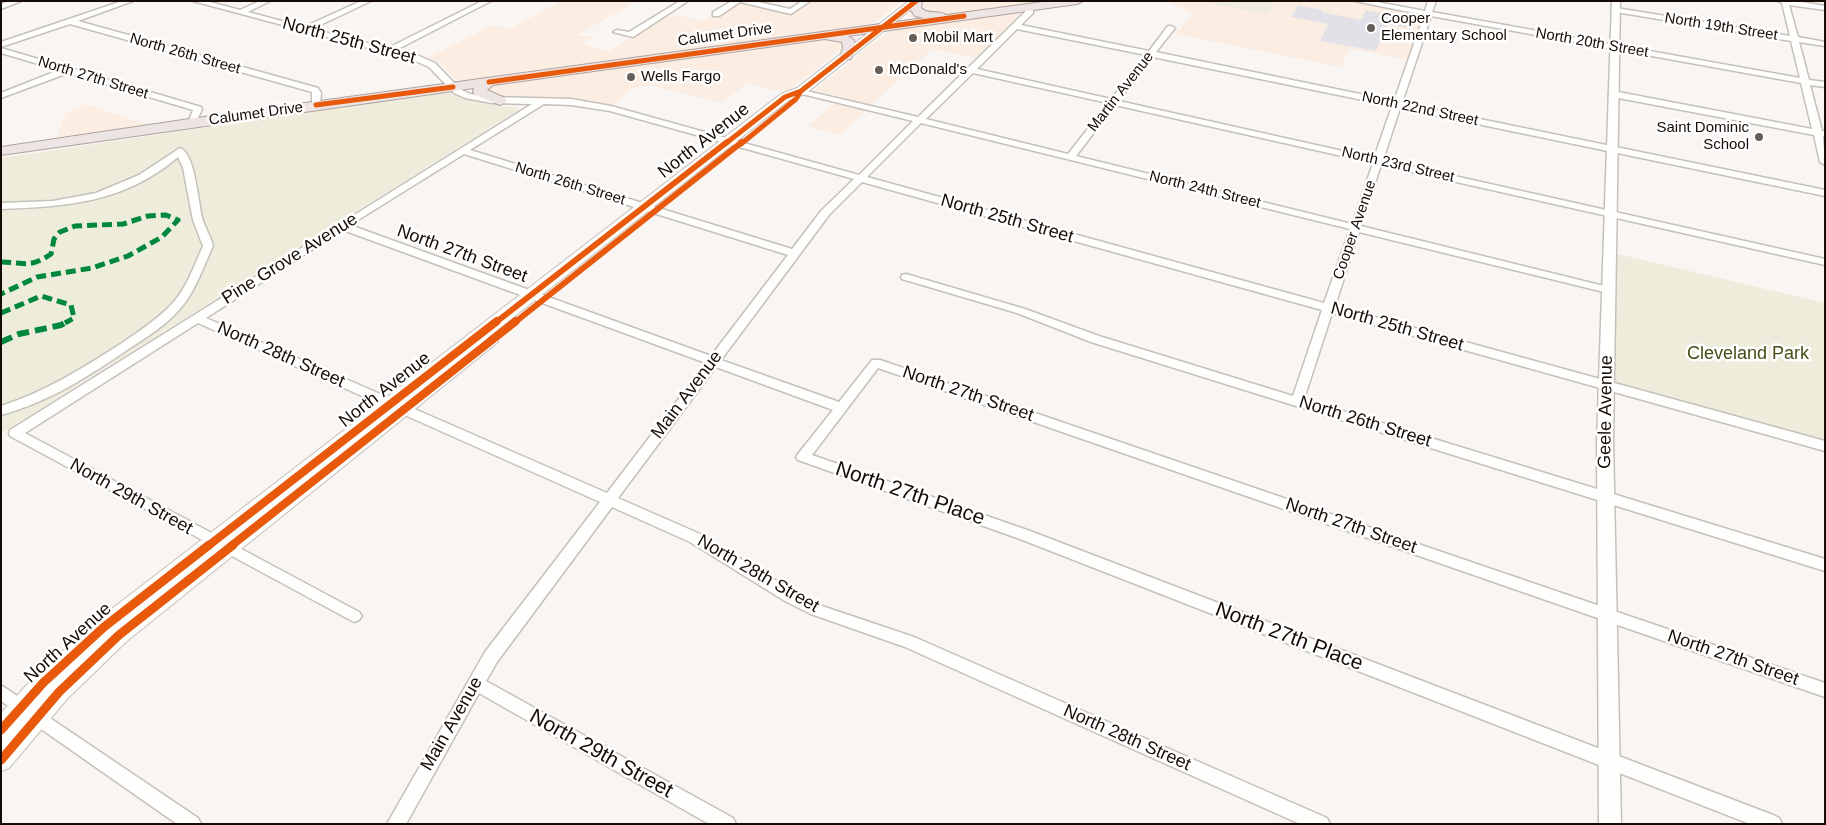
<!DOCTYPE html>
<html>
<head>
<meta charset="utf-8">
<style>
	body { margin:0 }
	#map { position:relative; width:1826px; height:825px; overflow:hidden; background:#f8f5f3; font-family:Helvetica,sans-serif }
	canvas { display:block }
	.frame { position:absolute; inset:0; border:2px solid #160c05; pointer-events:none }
</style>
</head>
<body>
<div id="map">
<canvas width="1826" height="825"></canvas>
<div class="frame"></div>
</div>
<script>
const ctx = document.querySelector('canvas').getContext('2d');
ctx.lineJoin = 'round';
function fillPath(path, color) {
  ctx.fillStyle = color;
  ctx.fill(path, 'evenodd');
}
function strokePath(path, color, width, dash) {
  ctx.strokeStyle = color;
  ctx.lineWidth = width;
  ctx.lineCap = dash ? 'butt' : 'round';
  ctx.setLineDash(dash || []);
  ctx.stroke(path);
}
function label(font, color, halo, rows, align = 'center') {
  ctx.font = font + ' Helvetica,sans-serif';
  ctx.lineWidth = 5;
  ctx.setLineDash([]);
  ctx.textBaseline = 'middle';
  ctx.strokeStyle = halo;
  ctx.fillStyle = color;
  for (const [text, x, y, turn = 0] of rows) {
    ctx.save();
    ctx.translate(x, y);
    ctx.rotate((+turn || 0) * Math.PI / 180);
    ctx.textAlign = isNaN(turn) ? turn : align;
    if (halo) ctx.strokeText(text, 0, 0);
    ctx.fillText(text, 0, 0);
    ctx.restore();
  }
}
fillPath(new Path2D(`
	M562 1H637L576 36H594L582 44 609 51 671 14 703 21 709 17 714 18 741 2 793 12 810 1H902L875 22 861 26 465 81 458 80 443 66 429 57 493 25 509 29Z
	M926 1H1051L916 18 909 17 908 15Z
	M1168 1H1362L1428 14 1412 60 1350 49 1341 67 1176 34 1192 14Z
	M1015 13 1021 15 976 58 932 49 872 105 815 90 889 31Z
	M847 36 854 39 785 93 747 83 723 103 650 85 629 89 614 105 578 99 508 97 498 96 482 89 492 85Z
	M836 103 866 111 840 135 807 126Z
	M85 104 146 124 56 138 66 113Z`), '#fbede2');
fillPath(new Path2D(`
	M1213 1H1270L1275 2 1268 14 1211 4Z
	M444 92 482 103 519 108 517 111 1 433V158Z
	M1609 252 1825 303V446L1606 385Z`), '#eeeddc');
fillPath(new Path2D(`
	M1298 5 1323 10 1322 12 1361 20 1366 10 1411 19 1407 28 1387 24 1376 51 1320 41 1328 24 1291 17Z`), '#e2e1e7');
const minor = new Path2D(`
	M10 1H21L1 9V4Z
	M122 1H133L78 21 318 88 321 93 320 105 316 108 312 105V92L70 24 1 47V42Z
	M193 1H206L240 10 260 1H270L248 12 304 27 361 1H371L312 29 388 48 482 1H491L396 50 419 56 435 63 460 89 470 94 492 97 571 99 611 106 859 175 913 121 798 93V89L918 117 1025 12V8L1029 6 1033 8V13L1021 25 1149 51 1168 26H1171L1175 28 1156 52 1394 101 1424 15 1355 1H1372L1425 11 1428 1H1436L1432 12 1800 78 1791 41 1616 12 1612 10 1616 8 1790 36 1782 3 1778 1H1796L1825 6V10L1789 5 1798 37 1825 42V46L1799 42 1809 80 1825 82V87L1810 85 1822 131H1825V137L1823 136 1825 165 1820 162 1814 135 1613 97 1609 94 1613 91 1812 129 1801 83 1431 16 1402 103 1825 190V196L1400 108 1383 160 1825 259V265L1381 165 1361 226 1612 288 1613 290 1608 293 1359 232 1335 306 1825 441V451L1332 313 1304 399 1825 559V571L1091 342 1017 313 902 279 901 277 902 275 906 274 1025 309 1099 336 1293 396 1322 310 862 182 829 215 721 360 839 402 872 360H880L1825 683V697L878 368 812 455 1030 531 1773 815 1779 818 1782 824H1750L1020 539 798 460 796 457 798 454 833 410 716 367 618 498 700 534 795 592 822 606 914 637 1327 818 1330 824H1300L905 647 811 614 785 601 690 542 612 507 497 662 486 681 733 818 736 824H709L479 693 406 824H387L485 652 600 502 198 323 25 433 359 612 362 616 359 620 354 622 10 436 9 433 10 430 532 104 492 103 465 98 454 93 429 67 413 60ZM1017 29 1146 55 1111 99 977 69ZM1153 57 1392 106 1374 158 1119 101ZM973 73 1108 103 1068 154 926 119ZM544 104 571 105 610 111 854 179 821 211 792 249 470 150ZM1115 105 1373 163 1352 224 1076 156ZM921 123 1350 229 1324 303 867 177ZM464 154 788 255 711 356 350 225ZM343 230 706 363 607 493 206 318Z
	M680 1H688L633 37 613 32 617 30 629 32Z
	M732 1H754L790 9 802 1H810L791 14 740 2 719 16H713V12Z
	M1 48 201 107 202 109 195 125H189L188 123 193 110 68 73 1 98V93L59 70 1 53Z
	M180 148C196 154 198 205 203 221 206 229 211 237 213 246 203 267 195 293 179 310 166 325 147 337 130 348 89 376 49 402 1 415V406C45 392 83 368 122 343 138 332 156 320 170 306 186 290 194 266 203 246L193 220 183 168 178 157C126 202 67 207 1 209V203L53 201 96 193 139 175Z
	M1 685 198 818 201 824H177L1 701Z`);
const tertiary = new Path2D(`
	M1612 1H1620L1613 440 1621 824H1599L1597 440Z`);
const secondary = new Path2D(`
	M909 1H921L805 94 789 100 487 338H496L498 342 127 641 67 699 9 768 1 771V742L3 740 1 741V713L35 676 96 621 781 94 797 88Z`);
const primary = new Path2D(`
	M910 1H922L921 8C928 15 939 10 946 15L1050 1H1083L1077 4 848 36 854 40 855 48 851 59 846 60 840 56 843 48 842 42 825 39 493 85 487 90 505 98 507 101 500 105 475 95 473 92 474 88 1 155V147L203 117 924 18 915 16 909 8Z`);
strokePath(minor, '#c6c0bb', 3);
strokePath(tertiary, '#c6c0bb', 3);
strokePath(secondary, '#c6c0bb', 2);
strokePath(primary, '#b0a29e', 2);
fillPath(minor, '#fefefd');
fillPath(tertiary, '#fefefd');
fillPath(secondary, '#fefefd');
fillPath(primary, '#ede5e4');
strokePath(new Path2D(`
	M1 262C25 262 29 269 51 254L54 239 60 232 75 226 123 224 148 216 166 215 178 220 162 237 128 256 92 268 37 277 1 294
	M1 313 41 296 71 305 74 318 65 323`), '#00873e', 5, [10, 5]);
strokePath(new Path2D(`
	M1 342 19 334 61 325 68 321`), '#00873e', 6, [12, 6]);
strokePath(new Path2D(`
	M489 82 964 16
	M316 105 453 87
	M725 144 785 97 801 91 916 1
	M741 144 796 99 801 91`), '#e8590c', 5);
strokePath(new Path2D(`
	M495 323 727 142
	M514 323 742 142`), '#e8590c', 6);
strokePath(new Path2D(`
	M208 546 497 321
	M231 546 516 321`), '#e8590c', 8);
strokePath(new Path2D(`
	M1 730 43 683 104 627 209 545
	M1 760 59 692 119 635 233 545`), '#e8590c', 9);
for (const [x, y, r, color] of [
	[1371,28,5,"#655e58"],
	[913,38,5,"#655e58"],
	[879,70,5,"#655e58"],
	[631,77,5,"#655e58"],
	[1759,137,5,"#655e58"]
]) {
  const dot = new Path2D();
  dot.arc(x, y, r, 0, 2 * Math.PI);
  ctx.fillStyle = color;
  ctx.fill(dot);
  strokePath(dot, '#fff', 2);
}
label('15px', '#160c05', '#fff', [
	["Cooper",1381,19],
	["Elementary School",1381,36],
	["Mobil Mart",923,38],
	["McDonald's",889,70],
	["Wells Fargo",641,77],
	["Saint Dominic",1749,128,"right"],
	["School",1749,145,"right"]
], 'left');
label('15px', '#160c05', '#fff', [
	["North 19th Street",1721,27,9],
	["Calumet Drive",725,35,-8],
	["North 20th Street",1592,43,10],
	["North 26th Street",185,54,16],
	["North 27th Street",93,78,17],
	["Martin Avenue",1121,92,-52],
	["North 22nd Street",1420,109,12],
	["Calumet Drive",256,114,-8],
	["North 23rd Street",1398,165,13],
	["North 26th Street",570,184,17],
	["North 24th Street",1205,190,14],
	["Cooper Avenue",1355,230,-71]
]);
label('18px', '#160c05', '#fff', [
	["North 25th Street",349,41,15],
	["North Avenue",704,141,-38],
	["North 25th Street",1007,219,16],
	["North 27th Street",462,254,20],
	["Pine Grove Avenue",290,259,-32],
	["North 25th Street",1397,327,16],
	["North 28th Street",281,355,24],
	["North Avenue",385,390,-38],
	["North 27th Street",968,394,19],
	["Main Avenue",687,395,-53],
	["Geele Avenue",1606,412,-89],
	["North 26th Street",1365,422,17],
	["North 29th Street",131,497,29],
	["North 27th Street",1351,526,19],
	["North 28th Street",758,574,30],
	["North Avenue",68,643,-42],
	["North 27th Street",1733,658,19],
	["Main Avenue",452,724,-60],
	["North 28th Street",1127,738,24]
]);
label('18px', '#494b17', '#fff', [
	["Cleveland Park",1748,354]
]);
label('21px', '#160c05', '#fff', [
	["North 27th Place",910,494,19],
	["North 27th Place",1289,637,21],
	["North 29th Street",601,754,29]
]);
</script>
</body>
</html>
